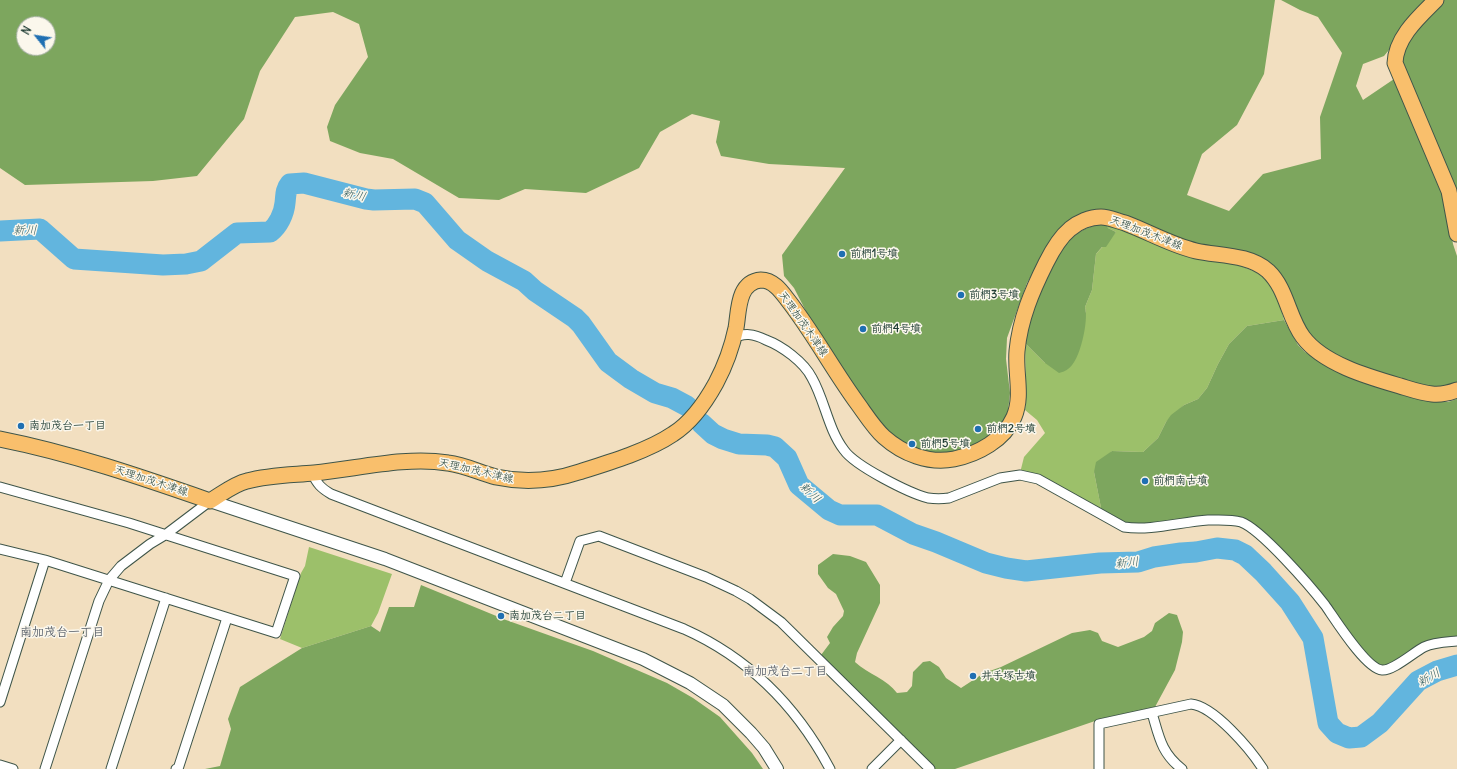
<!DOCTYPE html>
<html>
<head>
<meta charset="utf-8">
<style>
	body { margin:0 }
	#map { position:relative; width:1457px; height:769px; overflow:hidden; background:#f2dfc0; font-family:Delius,sans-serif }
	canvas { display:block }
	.north { position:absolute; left:16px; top:16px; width:40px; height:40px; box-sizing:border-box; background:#fbf7ec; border:1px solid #a3ada2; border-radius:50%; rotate:300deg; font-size:11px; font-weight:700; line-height:16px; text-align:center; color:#1f3d34 }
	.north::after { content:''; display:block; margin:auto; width:14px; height:18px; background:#1f6fb2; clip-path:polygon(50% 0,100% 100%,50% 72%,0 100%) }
</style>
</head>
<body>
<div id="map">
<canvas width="1457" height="769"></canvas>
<div class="north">N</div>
</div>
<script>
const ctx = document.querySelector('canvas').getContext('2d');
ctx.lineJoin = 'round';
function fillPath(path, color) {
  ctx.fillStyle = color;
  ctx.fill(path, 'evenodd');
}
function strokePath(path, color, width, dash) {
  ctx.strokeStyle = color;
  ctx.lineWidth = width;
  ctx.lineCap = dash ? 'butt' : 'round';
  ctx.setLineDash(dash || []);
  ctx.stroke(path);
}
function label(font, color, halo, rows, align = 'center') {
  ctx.font = font + ' Delius,"Klee One",sans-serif';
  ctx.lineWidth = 3;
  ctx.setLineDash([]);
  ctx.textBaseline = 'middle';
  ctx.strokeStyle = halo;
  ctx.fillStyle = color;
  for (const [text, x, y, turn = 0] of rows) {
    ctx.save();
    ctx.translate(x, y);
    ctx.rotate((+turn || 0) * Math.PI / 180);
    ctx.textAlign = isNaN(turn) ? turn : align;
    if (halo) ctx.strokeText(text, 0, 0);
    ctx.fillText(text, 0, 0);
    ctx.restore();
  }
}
fillPath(new Path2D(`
	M1107 225 1114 227 1180 253 1206 260 1238 265 1256 272 1267 280 1278 298 1284 320 1247 326 1229 344 1218 364 1207 388 1198 399 1184 405 1166 422 1158 438 1143 452 1112 451 1094 472 1102 513 1020 473 1024 457 1045 433 1037 420 1025 410 1026 401 1025 343 1045 363 1086 312 1085 307 1092 290 1096 254 1116 232 1108 228Z
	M309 547 392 574 378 613 371 626 302 648 280 639 301 573 305 566Z`), '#9cc06a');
fillPath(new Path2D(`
	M0 0H1275L1264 74 1237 125 1202 154 1187 195 1229 211 1263 174 1321 159 1320 117 1342 53 1318 17 1300 10 1281 0H1430L1384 56 1363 64 1356 86 1363 100 1397 77 1445 194 1453 244 1457 256V383C1447 386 1438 388 1427 387 1417 386 1407 381 1398 378 1365 368 1328 359 1307 330 1302 323 1299 313 1296 305 1287 281 1275 264 1251 253L1183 241 1120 213 1111 211 1057 231 1027 283 1007 338 1006 359 1010 393 1008 411 1003 424 995 433 978 443 962 449 946 453H931L912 448 891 434 873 414 810 319 794 288 784 276 782 255 845 168 769 164 721 156 716 142 720 121 692 114 660 132 639 168 586 193 525 189 499 200 459 198 393 159 360 153 330 141 327 127 335 105 368 57 359 24 333 12 295 17 260 71 244 119 197 176 153 181 25 185 0 168ZM24 24H48V48H24Z
	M1443 0H1457V210L1400 64 1408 39Z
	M1101 224 1107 225 1108 228 1116 232 1106 247H1102L1096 254 1092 290 1085 307C1089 320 1080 362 1068 369 1066 371 1062 372 1059 373L1045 363 1025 343C1028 330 1030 317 1033 304 1035 296 1041 287 1045 279 1058 252 1068 231 1101 224Z
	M1284 320 1298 345 1305 352 1335 369 1433 401 1448 402 1457 399V638L1388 666H1379L1364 654 1302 573 1230 516 1213 515 1135 525 1125 523 1102 513 1094 472 1096 462 1112 451 1143 452 1158 438 1166 422 1171 415 1184 405 1198 399 1207 388 1218 364 1229 344 1247 326Z
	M833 554 850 556 866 562 880 585V603L857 653 855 662C868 674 887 679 897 693L907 692 912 686 913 672 923 662 930 661 939 667 946 678 961 688 984 673 1001 667 1072 633 1090 630 1098 633 1102 641 1118 647 1144 637 1152 631 1155 623 1169 613 1177 615 1183 632 1182 642 1175 670 1155 707 1095 721 955 769H934L821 655 830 643 827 637 833 627 843 616 844 611 836 594 828 588 818 574V565Z
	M421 585 506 620 593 651 667 683 693 698 720 717 752 753 763 769H205L220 766 231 729 228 719 240 687 302 648 371 626 380 632 389 607H414Z`), '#7da65e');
strokePath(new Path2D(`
	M0 231 40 229 74 259 163 265 186 264 201 261 237 233 270 232C278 226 284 214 285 203 286 196 285 190 290 184L304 183 366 199 374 200 415 199 425 203 457 240 487 261 524 281 535 291 575 318 581 324 608 362 631 379 655 393 672 398 687 406
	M701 423 713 434 723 439 739 444 767 445 775 447 787 458 799 485 829 510 840 515H877L913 534 936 542 986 563 1006 568 1026 571 1100 563 1138 562 1154 557 1181 553 1196 552 1217 548 1235 550 1245 555 1263 572 1290 602 1313 638 1328 723 1337 733 1349 738 1361 737 1380 723 1418 681 1437 671 1457 665`), '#62b5de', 21);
const minor = new Path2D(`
	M732 339C744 332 754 334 766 340 782 346 804 362 812 378 825 401 828 429 844 450 855 466 909 493 928 498 935 499 942 499 949 498L1000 478 1020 475 1038 479 1124 527C1151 531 1180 522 1208 520 1219 520 1230 519 1241 522 1261 529 1311 587 1325 605 1335 619 1366 669 1382 670 1393 671 1414 652 1424 647 1434 642 1446 642 1457 641
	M312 473C317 484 321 488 331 494L684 629C749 658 797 707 830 769
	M0 487 129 523 295 576 276 633 45 560 0 549
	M565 583 580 541 599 536 706 577 736 591 750 599 781 622 930 769
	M0 702 45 560
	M1152 713C1159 736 1161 753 1182 769
	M0 765 13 769
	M45 769 99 601 109 580 121 566 150 544 165 535 210 501
	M111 769 166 598
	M176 769H178L227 618
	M872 769 901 740
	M1099 769V724L1191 704C1214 706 1251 750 1263 769`);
const tertiary = new Path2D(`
	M210 501 385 559 643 659 690 683 723 705 751 733 764 748 777 769`);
const primary = new Path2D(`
	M1436 0C1419 17 1396 37 1395 63L1449 191 1457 234
	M0 439C71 453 141 477 210 501 222 494 234 484 247 481 269 475 291 475 314 473 357 469 405 456 448 463 465 465 480 473 496 477 524 483 552 481 579 472 608 463 648 451 673 434 692 422 705 403 716 383 725 366 732 347 736 328 739 312 737 282 761 280 773 280 781 291 787 299 813 332 833 370 858 404 866 415 874 428 884 437 903 454 929 464 954 459 978 454 1004 440 1014 417 1023 396 1015 373 1017 351 1020 319 1032 291 1046 263 1052 251 1059 238 1070 229 1078 222 1090 217 1101 217 1109 217 1117 221 1125 223 1149 232 1171 245 1196 251 1219 256 1249 254 1268 271 1287 289 1288 317 1303 337 1323 364 1369 377 1400 386 1410 389 1421 393 1432 394 1441 395 1449 393 1457 390`);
strokePath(minor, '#3f5549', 11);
strokePath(tertiary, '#3f5549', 14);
strokePath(primary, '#3f5549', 17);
strokePath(minor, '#fff', 9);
strokePath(tertiary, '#fff', 12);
strokePath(primary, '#f9bf6c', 15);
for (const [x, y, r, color] of [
	[842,254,4,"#1f6fb2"],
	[961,295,4,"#1f6fb2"],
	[863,329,4,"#1f6fb2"],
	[21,426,4,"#1f6fb2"],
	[978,429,4,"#1f6fb2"],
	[912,444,4,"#1f6fb2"],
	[1145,481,4,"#1f6fb2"],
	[501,616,4,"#1f6fb2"],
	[973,676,4,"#1f6fb2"]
]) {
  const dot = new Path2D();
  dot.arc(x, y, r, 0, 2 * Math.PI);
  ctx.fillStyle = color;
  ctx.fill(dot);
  strokePath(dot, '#fbf7ec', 1.5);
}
label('11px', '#1f3d34', '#fbf7ec', [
	["天理加茂木津線",1146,233,21],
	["天理加茂木津線",803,324,55],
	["天理加茂木津線",476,471,13],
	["天理加茂木津線",151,481,18]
]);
label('bold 11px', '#1f3d34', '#fbf7ec', [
	["前椚1号墳",850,254],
	["前椚3号墳",969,295],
	["前椚4号墳",871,329],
	["南加茂台一丁目",29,426],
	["前椚2号墳",986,429],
	["前椚5号墳",920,444],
	["前椚南古墳",1153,481],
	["南加茂台二丁目",509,616],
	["井手塚古墳",981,676]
], 'left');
label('italic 12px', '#305b5e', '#fbf7ec', [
	["新川",354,195,13],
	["新川",25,231],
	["新川",810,493,43],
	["新川",1127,563,-6],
	["新川",1429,678,-30]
]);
label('bold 12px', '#5a616b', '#fbf7ec', [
	["南加茂台一丁目",62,633],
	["南加茂台二丁目",785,672]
]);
</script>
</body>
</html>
